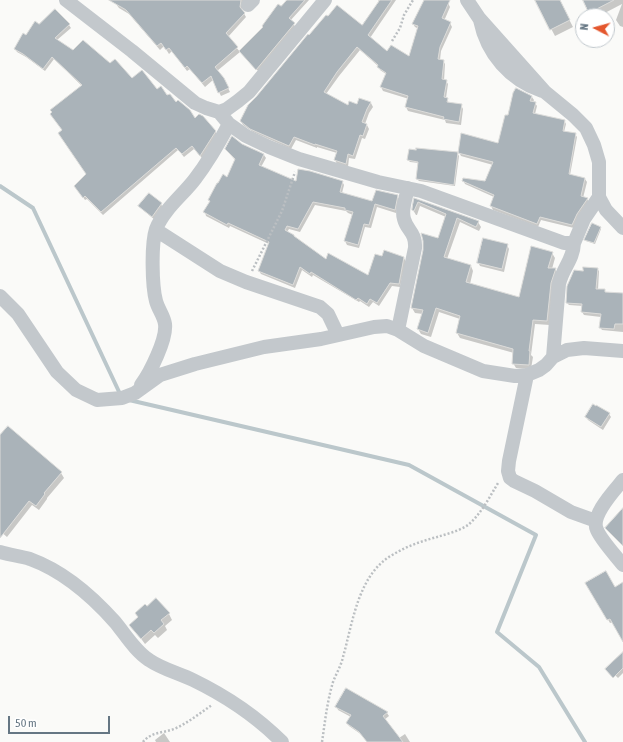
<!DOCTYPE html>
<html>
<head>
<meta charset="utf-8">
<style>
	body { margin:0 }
	#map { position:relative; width:623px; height:742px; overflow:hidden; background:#fafaf8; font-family:"Asap Condensed",sans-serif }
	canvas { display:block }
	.north { position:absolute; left:575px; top:8px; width:40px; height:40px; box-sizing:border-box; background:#fff; border:1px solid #c1c8cd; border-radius:50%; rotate:276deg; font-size:11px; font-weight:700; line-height:16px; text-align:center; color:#657683 }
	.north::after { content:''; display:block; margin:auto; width:14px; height:18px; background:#e4572e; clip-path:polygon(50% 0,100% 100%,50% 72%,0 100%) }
	.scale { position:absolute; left:8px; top:716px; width:102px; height:18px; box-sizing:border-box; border:2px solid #657683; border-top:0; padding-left:5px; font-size:12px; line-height:14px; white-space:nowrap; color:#657683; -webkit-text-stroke:3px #fff; paint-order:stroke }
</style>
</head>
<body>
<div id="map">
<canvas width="623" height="742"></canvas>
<div class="north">N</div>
<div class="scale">50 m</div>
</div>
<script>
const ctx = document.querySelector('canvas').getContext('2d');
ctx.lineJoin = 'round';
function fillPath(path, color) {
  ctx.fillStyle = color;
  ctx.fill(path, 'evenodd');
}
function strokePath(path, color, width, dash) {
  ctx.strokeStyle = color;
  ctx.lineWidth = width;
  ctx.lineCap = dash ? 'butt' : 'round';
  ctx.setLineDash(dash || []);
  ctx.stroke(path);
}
fillPath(new Path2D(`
	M120 0H247L242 7V10L246 17 228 37 240 52 264 28 288 0H309L290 21 296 27 259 72 240 52 217 71 226 84 230 92 221 96 213 80 205 87 190 69 187 71 172 51 169 54 164 46 160 50 129 14 119 8 116 4Z
	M378 0H396L370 38 387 53 410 58 419 29 415 27 413 24 425 0H442L448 3 450 7 444 21 450 23 452 27 441 51 440 60 443 61 445 64 444 81H446L448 84 446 98 449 103 461 105 463 109 461 125 446 123 445 120 408 111 406 107 409 99 383 91 381 87 386 74 380 70 378 66 360 50 339 76 326 94 348 107 358 105 360 99 371 103 373 107 369 113 365 124 367 125 369 129 365 139 362 138 355 159 349 158 348 167 337 164 335 160 337 153 317 147V148L296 140 291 149 253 132 243 125 241 121 363 26 380 2Z
	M536 0H559L573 27 555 36Z
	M584 0H623V27L620 26 616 20 622 4 599 16H592Z
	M40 25H69L71 28 57 40 74 52 110 65 132 79 157 90 167 96 194 119 215 131 217 135 202 158 194 149 184 157 178 150 103 215 87 199 85 200 77 189 87 175 63 130 82 86 54 59 45 71 26 57 17 52 15 49Z
	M516 89 532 97 534 100 533 102 535 103 537 106 535 114 564 120 566 124 564 132 575 134 577 137 570 175 585 179 587 182 583 198 587 199 589 202 574 228 541 220 538 227 493 210 491 206 494 197 465 184 463 180 486 182 493 165 461 156 459 152 498 144Z
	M242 144 264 155 266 158 261 167 297 183 342 181 344 185 342 193 373 202 397 196 399 199 396 213 377 207 371 228 365 227 359 248 347 245 345 241 353 215 348 213 346 211 315 205 300 232 289 229 287 232 327 261 368 276 383 257 404 258 406 262 400 287 392 286 379 306 373 302 369 307 360 301 359 302 313 275 312 277 302 270 295 288 261 274 259 271 269 244 230 226 229 228 206 216 205 212 210 202 209 200 227 178 235 160 228 152Z
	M457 153 459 156 455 186 419 181 417 179 419 163 410 162 408 160Z
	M415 200 478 222 481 227 479 231 460 222 447 259 471 266 473 271 470 284 520 298 552 253 555 258 552 269H555L558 274 550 325 535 324 531 355 533 357 531 369 516 368 513 363 514 353 460 338 457 333 460 319 439 312 431 337 421 334 418 329 423 314 415 313 412 308 446 217 420 206 417 215H416L413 210Z
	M161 204 163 208 155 220 142 209 140 206Z
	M600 228 601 229 595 244 586 241V240Z
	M507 245 509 249 504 272 480 266 478 262Z
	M597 269 599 271 598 290H604L606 293 623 294V332L602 330 600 327 601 317 584 315 582 312 583 306 569 305 567 303 584 272Z
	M596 407 609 414 611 417 603 430 588 420 586 417Z
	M0 437 61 473 64 478 47 498V499L39 510 32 505 7 537 0 531Z
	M587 583 615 588 623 583V631L613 622 610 623Z
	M136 614H169L172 620 165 626 167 630 158 638 155 635 145 644 131 625 139 618Z
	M623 653V673L618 678 610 670Z
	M337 707 387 713 389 716 384 720 399 738 405 734 410 742H368L362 735 349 726 347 723 351 717 338 710Z
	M164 733 170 742H156L155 740Z`), '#0003');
strokePath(new Path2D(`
	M0 186 33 208 121 396
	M129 400 409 465 536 535 497 632 539 667 585 742`), '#bbc7cb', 4);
const building = new Path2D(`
	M109 0H241L240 7 245 13 226 33 238 47 215 67 224 78 229 88 218 93 211 76 202 83 187 66 185 68 169 48 166 50 161 43 157 46 126 10Z
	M287 0H305L289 18 295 23 256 70 239 51 263 27 262 26 278 4 281 6Z
	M380 0H392L368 35 387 51 391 45 409 56 418 26 412 24 424 0H450L442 18 451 22 440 47 438 59 444 60 442 79 447 80 444 97 448 98 447 102 462 104 459 122 443 119 444 117 405 107 408 96 380 87 386 73 377 67 378 65 357 47 337 72 324 92 348 105 349 101 357 104 359 98 371 102 367 109 362 122 367 124 363 136 360 135 353 156 348 154 346 164 334 160 337 151 315 144V145L294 137 289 146 250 129 240 121 248 105 256 97 308 34 309 35 326 15 328 16 337 5 362 25Z
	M535 0H560L570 20 550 30Z
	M583 0H614L589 13Z
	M55 9 70 24 55 38 73 50 83 40 110 63 115 59 132 78 142 70 157 89 161 86 167 95 170 94 176 102 178 100 190 110 195 118 199 114 203 116 216 131 200 156 192 146 182 154 176 148 101 212 85 196 83 198 74 186 86 174 58 133 62 130 50 114 52 112 50 110 82 85 52 57 43 69 23 54 14 49 23 33 26 35 35 21 39 24Z
	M516 88 532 96 530 101 536 102 533 113 565 120 563 131 576 133 569 174 585 178 581 196 588 198 577 214 572 225 540 217 537 224 490 206 494 195 462 181 463 178 485 181 493 162 458 153 461 133 498 143 505 115H508L513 93Z
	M232 136 242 144 264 154 259 165 296 181 298 169 310 171 343 181 340 192 372 201 376 190 398 195 395 210 375 204 369 225 364 224 358 245 344 241 353 212 345 210V208L313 202 298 229 287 226 285 230 294 235V236L326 259 328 253 368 275 375 254 382 256 384 250 404 257 399 284 390 283 377 303 370 299 367 304 358 298 356 300 311 272 310 274 300 267 293 285 258 271 269 242 228 223 227 225 203 212 210 201 208 200 217 183H218L223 174 227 177 235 159 225 149Z
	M416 148 458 152 454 185 416 179 418 162 407 160 409 149 416 150Z
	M149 193 162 203 152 217 138 206Z
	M414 198 479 221 476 227 457 218 444 257 471 265 466 282 519 297 531 246 553 252 548 268H556L551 283 547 321 533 320 529 351H530L529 365 512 364 513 349 456 333 460 316 436 308 428 333 417 329 423 310 411 308 423 250V241L421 233 438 238 446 214 418 202 414 211 412 210Z
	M592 223 601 227 594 243 584 240Z
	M483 238 508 244 502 269 477 263Z
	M583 267 598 268 596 289H605V292L623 293V324H615L614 329 599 328 601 314 581 312 582 304 566 303 567 286 571 277 574 270 583 271Z
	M593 404 596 406V405L610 413 601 427 585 417Z
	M8 426 62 472 44 493 45 494 36 506 29 501 0 538V435Z
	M623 508V546L605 528Z
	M606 571 615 587 623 582V642L610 619 607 620 585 583Z
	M156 598 170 613 161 620 164 624 154 633 151 630 141 639 129 625 138 617 135 613 145 604 147 606Z
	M623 652V668L613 678 605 669Z
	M346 688 388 712 383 716 403 742H367L359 732 346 723 351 715 335 707Z`);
fillPath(building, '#aab3b9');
strokePath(building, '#dcdcda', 1);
strokePath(new Path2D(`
	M392 41 400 28 404 15 413 0
	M252 271 282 211 295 172
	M143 742C151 732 163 733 174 729 188 723 200 713 212 705
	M322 742C325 722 327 702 333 682 336 674 341 666 343 657 353 622 358 573 394 554 407 546 422 541 437 537 447 534 459 531 468 525 481 514 489 498 498 483`), '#bbbfc2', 2.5, [2, 2]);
strokePath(new Path2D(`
	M66 0 132 51 195 103 206 108 219 112 227 109 238 101 249 92 325 0
	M467 0 479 18 545 92 573 115 586 128 594 145 599 162V197L606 210 623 228
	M248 5 253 0
	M480 20C487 54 510 80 542 91
	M219 112 229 124 246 136 269 147 299 159 378 182 421 191 564 243H574L584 219 599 197
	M156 230 220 271 246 282 320 307 328 314 338 335
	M0 296 18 314 57 372 76 390 97 400 122 398 135 393 160 375 195 364 264 347 321 339 374 327 387 326 398 330 424 346 483 371 515 376 527 375 539 370 546 365 553 357 567 350 584 348 623 351
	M398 330 415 248C416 232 407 231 404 219 401 209 406 198 408 188
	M553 357 559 284C563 267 573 261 574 243
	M527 375 509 461 508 471 510 478 514 481 535 491 571 512 596 521
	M141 385C150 373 167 339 165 324 164 316 158 309 156 301 152 286 151 244 156 229 164 209 183 195 195 179 208 162 219 143 229 124
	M623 480C614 491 590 516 597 530 601 540 616 556 623 565
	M0 552C10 555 20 556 30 559 63 571 91 595 115 622 125 634 135 651 149 660 162 669 178 673 193 680 226 696 256 716 282 742`), '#c3c8cc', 14);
</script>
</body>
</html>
